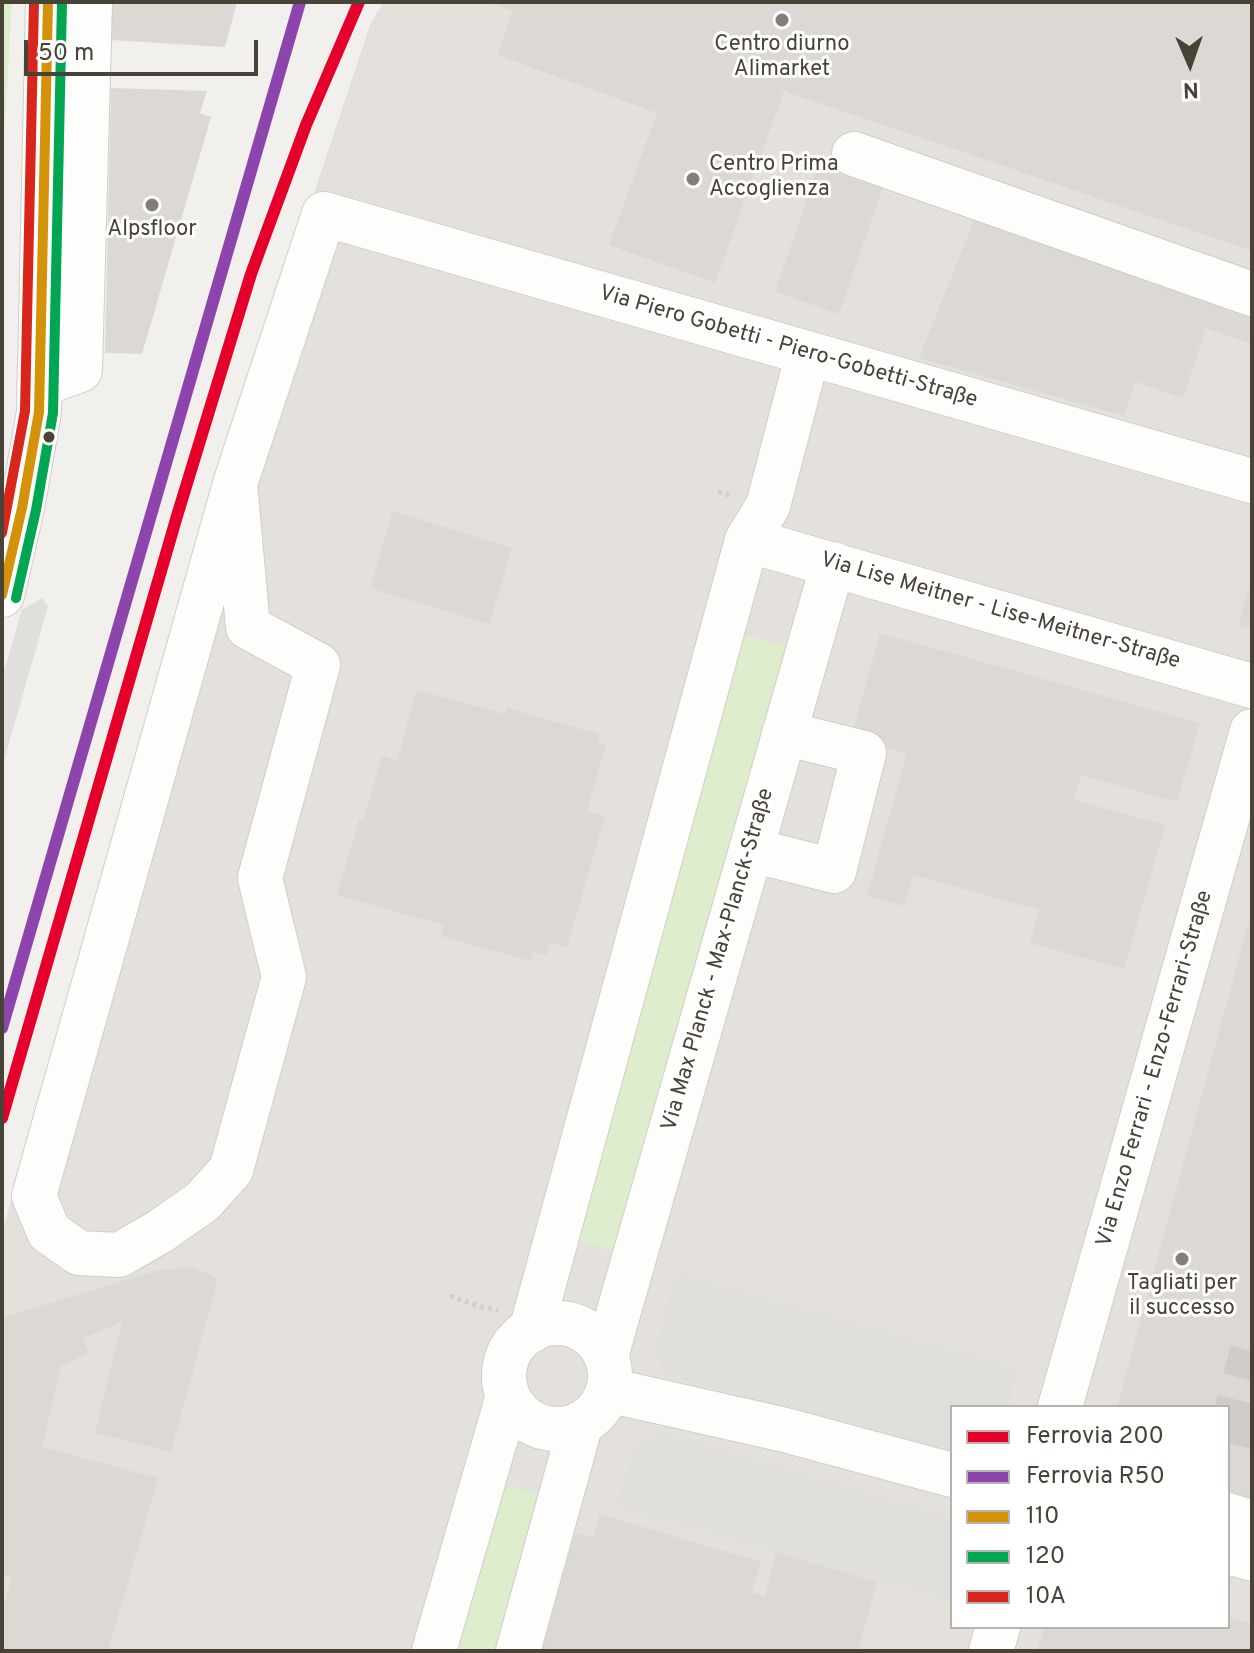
<!DOCTYPE html>
<html>
<head>
<meta charset="utf-8">
<style>
	body { margin:0 }
	#map { position:relative; width:1254px; height:1653px; overflow:hidden; background:#f2f0ec; font-family:Overpass,sans-serif }
	canvas { display:block }
	.frame { position:absolute; inset:0; border:4px solid #494237; pointer-events:none }
	.legend { position:absolute; left:950px; top:1405px; width:280px; height:224px; box-sizing:border-box; background:#fff; border:2px solid #b6b3af; margin:0; padding:10px 14px; list-style:none; font-size:24px; color:#494237 }
	.legend li { display:flex; align-items:center; gap:16px; height:40px }
	.legend b { width:40px; border:2px solid #b6b3af }
	.north { position:absolute; left:1150px; top:24px; width:80px; height:80px; -webkit-text-stroke:6px #fff; paint-order:stroke; rotate:178deg; font-size:22px; font-weight:700; line-height:32px; text-align:center; color:#494237 }
	.north::after { content:''; display:block; margin:auto; width:28px; height:36px; background:#494237; clip-path:polygon(50% 0,100% 100%,50% 72%,0 100%) }
	.scale { position:absolute; left:24px; top:40px; width:234px; height:36px; box-sizing:border-box; border:4px solid #494237; border-top:0; padding-left:10px; font-size:24px; line-height:28px; white-space:nowrap; color:#494237; -webkit-text-stroke:6px #fff; paint-order:stroke }
</style>
</head>
<body>
<div id="map">
<canvas width="1254" height="1653"></canvas>
<div class="frame"></div>
<ul class="legend">
<li><b style="height:10px;background:#e4002b"></b>Ferrovia 200</li>
<li><b style="height:10px;background:#8e44ad"></b>Ferrovia R50</li>
<li><b style="height:10px;background:#d4920b"></b>110</li>
<li><b style="height:10px;background:#00a651"></b>120</li>
<li><b style="height:10px;background:#d9261c"></b>10A</li>
</ul>
<div class="north">N</div>
<div class="scale">50 m</div>
</div>
<script>
const ctx = document.querySelector('canvas').getContext('2d');
ctx.lineJoin = 'round';
function fillPath(path, color) {
  ctx.fillStyle = color;
  ctx.fill(path, 'evenodd');
}
function strokePath(path, color, width, dash) {
  ctx.strokeStyle = color;
  ctx.lineWidth = width;
  ctx.lineCap = dash ? 'butt' : 'round';
  ctx.setLineDash(dash || []);
  ctx.stroke(path);
}
function label(font, color, halo, rows, align = 'center') {
  ctx.font = font + ' Overpass,sans-serif';
  ctx.lineWidth = 6;
  ctx.setLineDash([]);
  ctx.textBaseline = 'middle';
  ctx.strokeStyle = halo;
  ctx.fillStyle = color;
  for (const [text, x, y, turn = 0] of rows) {
    ctx.save();
    ctx.translate(x, y);
    ctx.rotate((+turn || 0) * Math.PI / 180);
    ctx.textAlign = isNaN(turn) ? turn : align;
    if (halo) ctx.strokeText(text, 0, 0);
    ctx.fillText(text, 0, 0);
    ctx.restore();
  }
}
fillPath(new Path2D(`
	M383 2H1252V1651H2V1233L185 580 370 25ZM952 1407H1228V1627H952Z`), '#e4e0db');
fillPath(new Path2D(`
	M2 2H12L2 169Z
	M737 633 798 650 625 1254 565 1237Z
	M494 1482 556 1499 512 1651H447Z`), '#deedcc');
fillPath(new Path2D(`
	M43 598 48 607 2 768V678L22 609Z
	M676 1272 1018 1367 1008 1407H952V1453L668 1377 654 1355Z
	M659 1430 952 1517V1601L616 1508 633 1448Z`), '#e1dfdb');
fillPath(new Path2D(`
	M112 2H237L225 47 111 40Z
	M488 2H1252V251L784 91 715 283 609 245 657 113 497 55 513 11Z
	M111 88 207 91 200 113 211 117 142 354 105 353Z
	M820 162 884 184 839 314 775 292Z
	M975 218 1252 312V344L1206 328 1183 398 1136 382 1124 416 919 358Z
	M393 511 512 548 489 624 370 588Z
	M1251 580H1252V629L1238 626Z
	M880 633 1200 723 1177 802 1081 775 1074 800 1165 825 1124 969 1030 943 1039 910 913 875 904 906 867 896 907 754 851 738Z
	M417 690 505 714 507 708 599 734 597 742 606 744 587 811 605 816 567 947 550 942 546 955 533 952 530 961 441 936 444 925 337 895 359 820 363 821 382 756 397 761Z
	M1251 914 1252 915V1512L1228 1505V1407H1117Z
	M191 1267 218 1278 171 1452 95 1433 122 1322 83 1338 89 1352 61 1366 42 1447 158 1478 108 1651H2V1612L12 1578 2 1574V1318L155 1271Z
	M600 1514 761 1562 752 1592 765 1596 776 1552 877 1582 858 1651H524L545 1578 561 1583 575 1533 593 1538Z
	M1228 1617 1252 1624V1651H1037L1045 1627H1228Z`), '#dcd9d4');
strokePath(new Path2D(`
	M1228 1443 1252 1351`), '#d0cdc8', 44, [44, 22]);
const minor = new Path2D(`
	M854 154 1252 294
	M39 385 80 370 90 2
	M235 484 248 627 318 665 260 878 284 977 231 1170 202 1202 159 1232 119 1255 79 1253 49 1232 34 1196 235 484 324 214 1252 481
	M747 540 1252 686
	M2 595 22 508 39 412 48 2
	M751 850 834 871 864 753 784 733
	M504 1376a53 53 0 1 1 106 0a53 53 0 1 1-106 0Z
	M531 1331 747 540 768 506 808 353
	M606 1356 833 564
	M608 1390 785 1430 952 1475
	M1060 1407 1252 731
	M1228 1515 1252 1523
	M1228 1552 1252 1559
	M434 1651 508 1396
	M518 1651 581 1423
	M991 1651 998 1627`);
strokePath(minor, '#d0cec9', 46);
strokePath(new Path2D(`
	M718 492 732 496
	M450 1296 481 1307 498 1310`), '#d2d0ca', 5, [4, 4]);
strokePath(minor, '#fdfdfc', 44);
strokePath(new Path2D(`
	M2 595 22 508 39 412 48 2`), '#d4920b', 10);
strokePath(new Path2D(`
	M16 598 36 510 53 413 62 2`), '#00a651', 10);
strokePath(new Path2D(`
	M2 533 25 411 34 2`), '#d9261c', 10);
strokePath(new Path2D(`
	M2 1118 177 516 251 274 306 125 359 2`), '#e4002b', 12);
strokePath(new Path2D(`
	M2 1028 300 2`), '#8e44ad', 12);
for (const [x, y, r, color] of [
	[782,20,8,"#847f76"],
	[693,179,8,"#847f76"],
	[152,205,8,"#847f76"],
	[49,437,7,"#494237"],
	[1182,1259,8,"#847f76"]
]) {
  const dot = new Path2D();
  dot.arc(x, y, r, 0, 2 * Math.PI);
  ctx.fillStyle = color;
  ctx.fill(dot);
  strokePath(dot, '#fff', 3);
}
label('22px', '#494237', '#fff', [
	["Centro diurno",782,46],
	["Alimarket",782,71],
	["Centro Prima",709,166,"left"],
	["Accoglienza",709,191,"left"],
	["Alpsfloor",152,231],
	["Tagliati per",1182,1285],
	["il successo",1182,1310]
]);
label('22px', '#494237', '#fff', [
	["Via Piero Gobetti - Piero-Gobetti-Straße",788,348,16],
	["Via Lise Meitner - Lise-Meitner-Straße",1000,612,16],
	["Via Max Planck - Max-Planck-Straße",719,960,-74],
	["Via Enzo Ferrari - Enzo-Ferrari-Straße",1156,1069,-74]
]);
</script>
</body>
</html>
